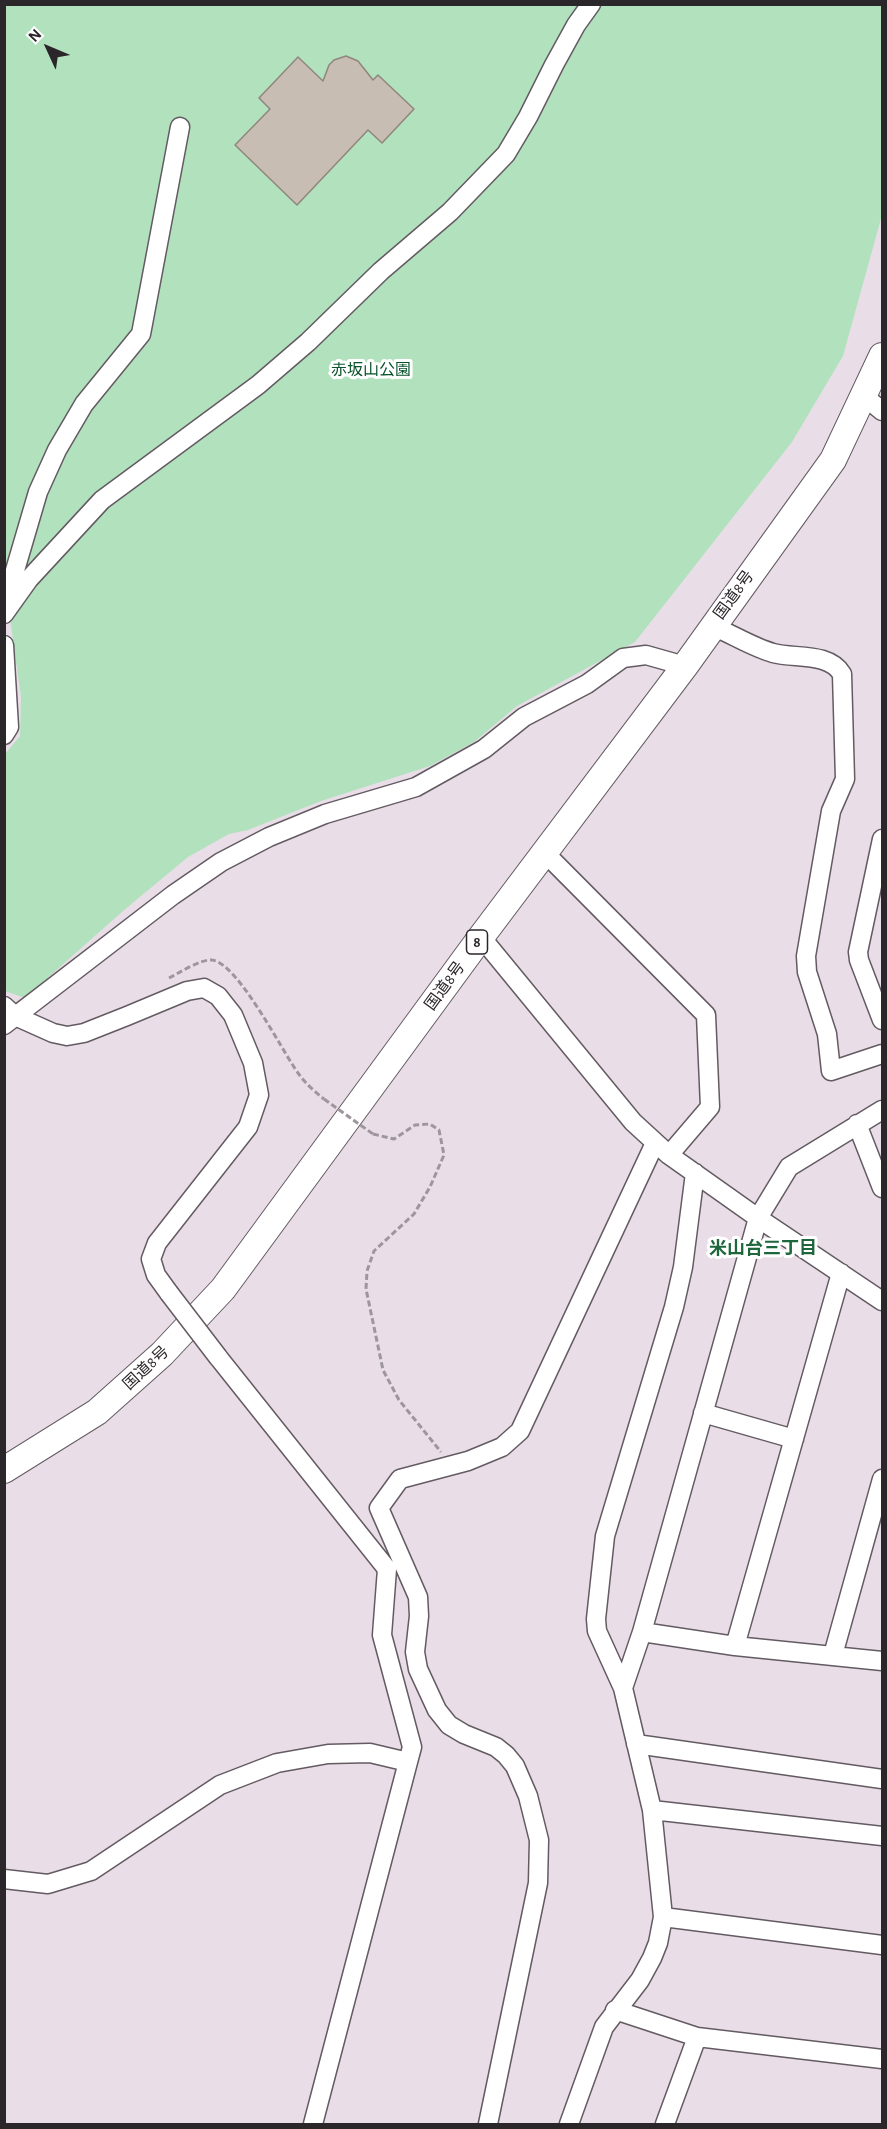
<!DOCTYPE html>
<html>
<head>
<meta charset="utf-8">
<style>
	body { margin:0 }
	#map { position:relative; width:887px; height:2129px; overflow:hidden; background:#e9dee7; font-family:"Alegreya Sans",sans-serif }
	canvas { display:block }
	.frame { position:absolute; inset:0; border:6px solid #2b262a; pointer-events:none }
	.north { position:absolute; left:18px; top:18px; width:60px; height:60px; -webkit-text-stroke:4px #fff; paint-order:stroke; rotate:314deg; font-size:16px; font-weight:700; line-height:24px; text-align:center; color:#2b262a }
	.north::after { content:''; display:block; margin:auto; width:21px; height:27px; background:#2b262a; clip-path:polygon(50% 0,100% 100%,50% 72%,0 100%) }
</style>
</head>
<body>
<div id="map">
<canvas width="887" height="2129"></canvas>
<div class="frame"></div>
<div class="north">N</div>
</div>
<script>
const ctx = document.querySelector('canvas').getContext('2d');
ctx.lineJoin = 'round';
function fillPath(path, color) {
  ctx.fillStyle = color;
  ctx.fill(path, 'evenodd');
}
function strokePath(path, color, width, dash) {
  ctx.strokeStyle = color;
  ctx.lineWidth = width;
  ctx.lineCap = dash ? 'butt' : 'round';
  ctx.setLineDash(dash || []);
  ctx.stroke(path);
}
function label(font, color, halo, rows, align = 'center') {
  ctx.font = font + ' "Alegreya Sans","Noto Sans JP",sans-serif';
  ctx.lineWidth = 6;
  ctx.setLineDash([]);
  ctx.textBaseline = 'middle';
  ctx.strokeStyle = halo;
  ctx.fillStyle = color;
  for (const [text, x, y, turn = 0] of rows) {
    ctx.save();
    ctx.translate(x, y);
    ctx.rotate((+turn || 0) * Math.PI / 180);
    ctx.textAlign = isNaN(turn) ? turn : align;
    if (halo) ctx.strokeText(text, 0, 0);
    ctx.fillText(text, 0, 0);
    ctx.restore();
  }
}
fillPath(new Path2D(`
	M5 5H882V215L843 356 792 442 635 642 517 706 474 742 430 766 321 801 248 830 229 834 188 857 123 911 25 998 5 991V754L20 736 21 697 10 619 4 613Z`), '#b2e1be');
const building = new Path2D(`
	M346 56 358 61 373 80 378 75 414 109 382 143 368 130 297 205 235 145 270 109 259 98 298 57 323 81 329 65 334 60Z`);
fillPath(building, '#c7bdb3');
strokePath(building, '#90867d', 1.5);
const minor = new Path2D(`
	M864 396 882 411
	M6 601 38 492 57 450 84 404 141 334 180 127
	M4 614 29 579 102 500 258 385 308 342 381 271 450 212 506 154 528 117 554 65 576 25 591 4
	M712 626C732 634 752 647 773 653 795 659 829 652 842 674L845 779 831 811 806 956 807 972 827 1034 831 1071 882 1054
	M4 645 9 727 4 735
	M882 839 858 952 859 960 882 1020
	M544 852 706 1015 710 1107 669 1155
	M481 937 633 1122 669 1155 758 1218 882 1301
	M4 1006 15 1016 53 1033 67 1036 84 1033 127 1016 187 991 204 988 218 996 233 1015 253 1063 259 1095 248 1127 157 1243 151 1259 156 1275 169 1293
	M4 1025 173 895 221 862 269 837 325 814 416 787 484 749 524 717 587 684 623 658 646 655 685 666
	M857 1124 882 1188
	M218 1357 387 1569 382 1635 412 1747 408 1762
	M703 1413 794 1439
	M642 1632 735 1646 882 1661
	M735 1646 841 1273
	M833 1655 882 1479
	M623 1688 597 1631 596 1619 605 1536 674 1307 683 1267 695 1173
	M636 1744 882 1779
	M652 1810 882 1836
	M4 1879 48 1884 91 1871 220 1785 277 1763 328 1754 370 1753 408 1762 313 2124
	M663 1917 882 1945
	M615 2010 697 2037 882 2059
	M488 2124 538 1883 539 1840 528 1796 515 1766 506 1755 496 1747 464 1734 449 1725 437 1710 418 1669 415 1652 419 1616 418 1597 379 1508 400 1479 468 1461 502 1447 520 1431 655 1143
	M569 2124 604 2027 640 1980 652 1958 658 1943 663 1917 652 1810 623 1688 642 1632 758 1218 789 1167 882 1110
	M665 2124 697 2037`);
const highway = new Path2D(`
	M4 1470 97 1412 162 1354 223 1289 481 937 685 666 833 460 882 356`);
strokePath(minor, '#635a62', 21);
strokePath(highway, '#635a62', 28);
strokePath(new Path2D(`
	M169 978C179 973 201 959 212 960 238 963 282 1051 298 1073 305 1083 315 1092 324 1099
	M373 1134 394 1139 415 1125 430 1124 439 1130 444 1155 430 1187 414 1214 374 1251 367 1271 366 1289 383 1370 399 1400 441 1452`), '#9e969d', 3, [6, 3]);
strokePath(minor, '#fff', 18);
strokePath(highway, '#fff', 26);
const minorBridge = new Path2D(`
	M169 1293 218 1357`);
strokePath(minorBridge, '#635a62', 21, []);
strokePath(new Path2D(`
	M324 1099 373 1134`), '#9e969d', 3, [6, 3]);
strokePath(minorBridge, '#fff', 18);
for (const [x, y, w] of [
	[477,942,21]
]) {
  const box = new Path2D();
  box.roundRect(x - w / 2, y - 12, w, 24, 4.5);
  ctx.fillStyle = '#fff';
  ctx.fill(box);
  strokePath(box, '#2b262a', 1.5);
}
label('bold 15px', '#2b262a', null, [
	["8",477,942]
]);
label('16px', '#09532a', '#fff', [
	["赤坂山公園",371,370]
]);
label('16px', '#2b262a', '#fff', [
	["国道8号",734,595,-54],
	["国道8号",445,986,-54],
	["国道8号",146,1368,-43]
]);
label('bold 18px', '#1e663b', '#fff', [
	["米山台三丁目",763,1249]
]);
</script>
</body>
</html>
